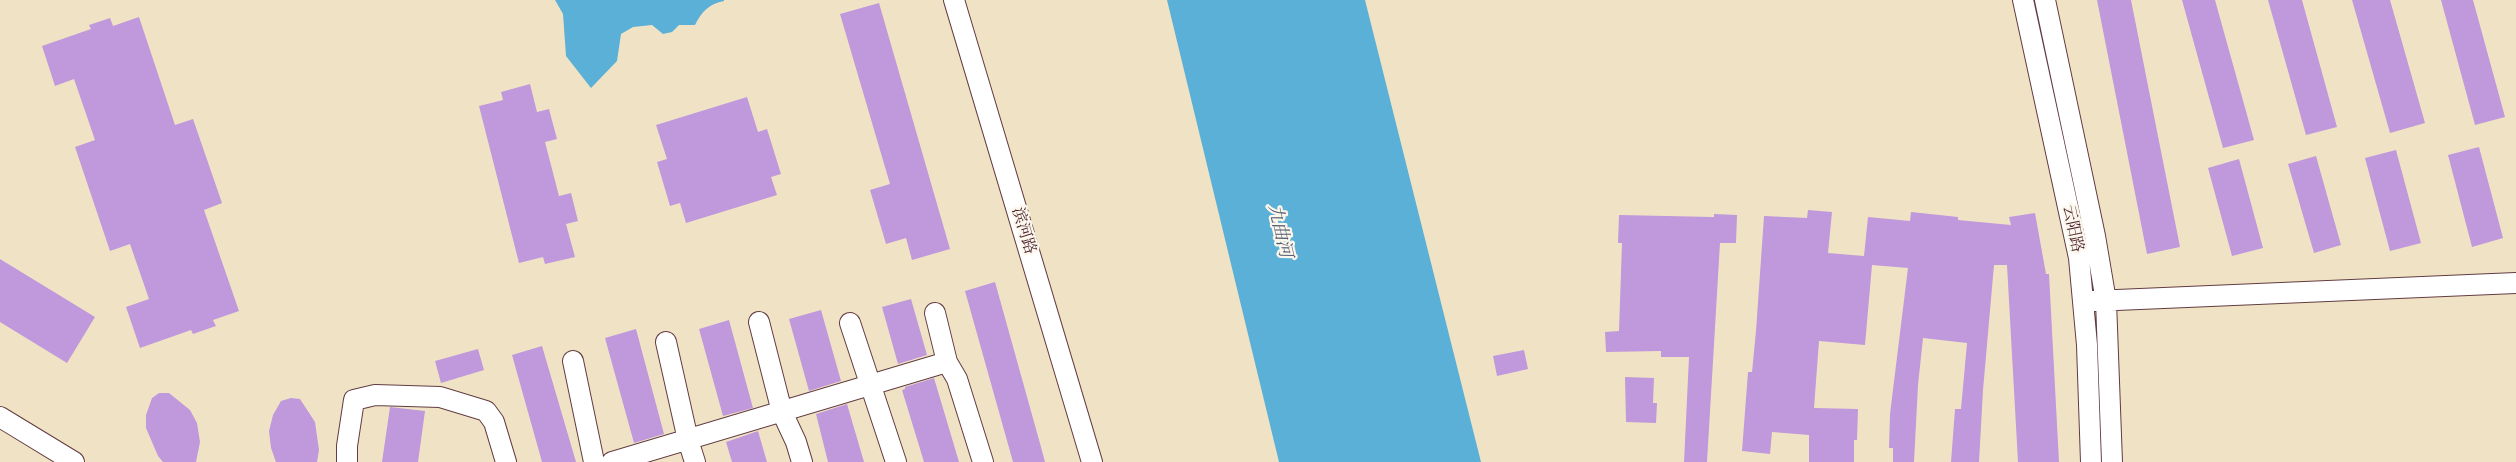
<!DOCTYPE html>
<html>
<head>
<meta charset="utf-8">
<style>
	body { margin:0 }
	canvas { display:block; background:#f0e3c5 }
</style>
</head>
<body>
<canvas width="2516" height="462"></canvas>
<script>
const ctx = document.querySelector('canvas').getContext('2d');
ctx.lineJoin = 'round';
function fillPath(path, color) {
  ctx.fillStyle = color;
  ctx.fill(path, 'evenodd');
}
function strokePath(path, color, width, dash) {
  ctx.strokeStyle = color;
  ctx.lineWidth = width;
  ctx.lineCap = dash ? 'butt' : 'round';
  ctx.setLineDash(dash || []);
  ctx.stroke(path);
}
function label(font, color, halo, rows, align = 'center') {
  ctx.font = font + ' Cardo,"Noto Serif SC",serif';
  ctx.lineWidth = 4.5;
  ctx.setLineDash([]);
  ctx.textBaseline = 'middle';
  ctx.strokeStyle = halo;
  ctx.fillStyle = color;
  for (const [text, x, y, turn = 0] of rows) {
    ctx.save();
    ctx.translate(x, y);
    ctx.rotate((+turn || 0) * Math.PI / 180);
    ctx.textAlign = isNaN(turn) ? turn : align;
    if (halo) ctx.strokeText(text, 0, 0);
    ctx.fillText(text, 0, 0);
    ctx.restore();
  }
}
fillPath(new Path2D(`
	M555 0H724V1C709 4 702 11 695 25H679L672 32 663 34 652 25 633 27 621 34 617 61 591 88 566 56 563 14Z
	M1167 0H1365L1481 462H1279Z`), '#5bb0d7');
fillPath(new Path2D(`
	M2097 0H2131L2180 247 2147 254Z
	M2182 0H2215L2254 140 2223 148Z
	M2268 0H2302L2337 127 2306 135Z
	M2352 0H2390L2425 123 2390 133Z
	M2441 0H2473L2505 117 2475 125Z
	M879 3 950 249 912 260 906 238 886 244 870 190 890 184 840 14Z
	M139 17 175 125 193 119 222 203 204 210 239 311 213 320 216 326 193 334 191 330 140 348 126 307 149 299 130 244 110 251 75 147 95 140 74 79 55 86 42 46 91 29 89 25 110 18 113 26Z
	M530 84 537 112 549 109 557 139 545 142 559 196 571 193 578 221 566 224 575 257 545 264 543 257 519 263 479 106 503 100 501 92Z
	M747 97 758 132 767 129 781 174 771 177 777 195 686 223 680 203 670 206 657 162 667 159 656 125Z
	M2479 147 2503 238 2472 247 2448 155Z
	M2396 150 2421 243 2390 251 2365 158Z
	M2316 156 2341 245 2314 253 2288 164Z
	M2239 159 2263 248 2232 256 2208 168Z
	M1808 210 1832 212 1828 253 1864 256 1868 217 1910 221 1911 212 1958 217V220L2011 225 2009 217 2035 213 2046 274H2049L2059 462H2018L2007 265H1994L1983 390 1979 462H1951L1955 409H1961L1967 343 1923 338 1918 385 1914 462H1893V448H1889L1890 414 1908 268 1872 265 1865 345 1819 341 1814 408 1858 409 1857 440H1854V462H1809V435L1772 432 1770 454 1742 451 1748 372H1752L1756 331 1764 216 1807 218Z
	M1714 214 1737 215 1736 243H1720L1707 462H1684L1689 357H1661V351L1606 352 1605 332 1619 331 1622 243H1618L1619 215 1714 217Z
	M0 259 95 317 67 363 0 322Z
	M995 282 1041 447 1045 462H1013L965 291Z
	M911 299 927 355 898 364 882 307Z
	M821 310 841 381 809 391 789 319Z
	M729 320 753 408 723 416 699 329Z
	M636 329 664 434 634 443 605 338Z
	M542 346 576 462H542L512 355Z
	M478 349 484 370 441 383 435 361Z
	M1524 350 1528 369 1497 376 1493 356Z
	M1625 377 1654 378 1653 403H1657L1656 423 1626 422Z
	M934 378 959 462H924L902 390 905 389V387Z
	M159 393H169L190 410 197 423 200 442 196 462H163L158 456 146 428V415L152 398Z
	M291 398 300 399 315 422 319 450 317 462H276L271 448 269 431 273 415 281 401Z
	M847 404 864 462H828L816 414Z
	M390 407 425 411 418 462H382Z
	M758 431 767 462H732L726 442Z`), '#c098dc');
const minor = new Path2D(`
	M954 0 1092 462
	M2023 0 2079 258 2087 345 2091 462
	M2045 0 2095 236 2106 301 2112 462
	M2093 301 2516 283
	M935 313 947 362 957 379 983 462
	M759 322 782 412 796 442 802 462
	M850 323 896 462
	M666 342 688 440 695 462
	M573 361 594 462
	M0 417 74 462
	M347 462V446L354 400 375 395 440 397 486 411 494 422 506 462
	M612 462 947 362`);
strokePath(minor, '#633c42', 22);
strokePath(minor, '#fff', 20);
label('16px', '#4a1f2b', '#fbf7ec', [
	["云阳路",2072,229,78],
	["滨河路",1023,231,73]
]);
label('italic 18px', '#515970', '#fbf7ec', [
	["九曲河",1279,231,77]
]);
</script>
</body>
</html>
